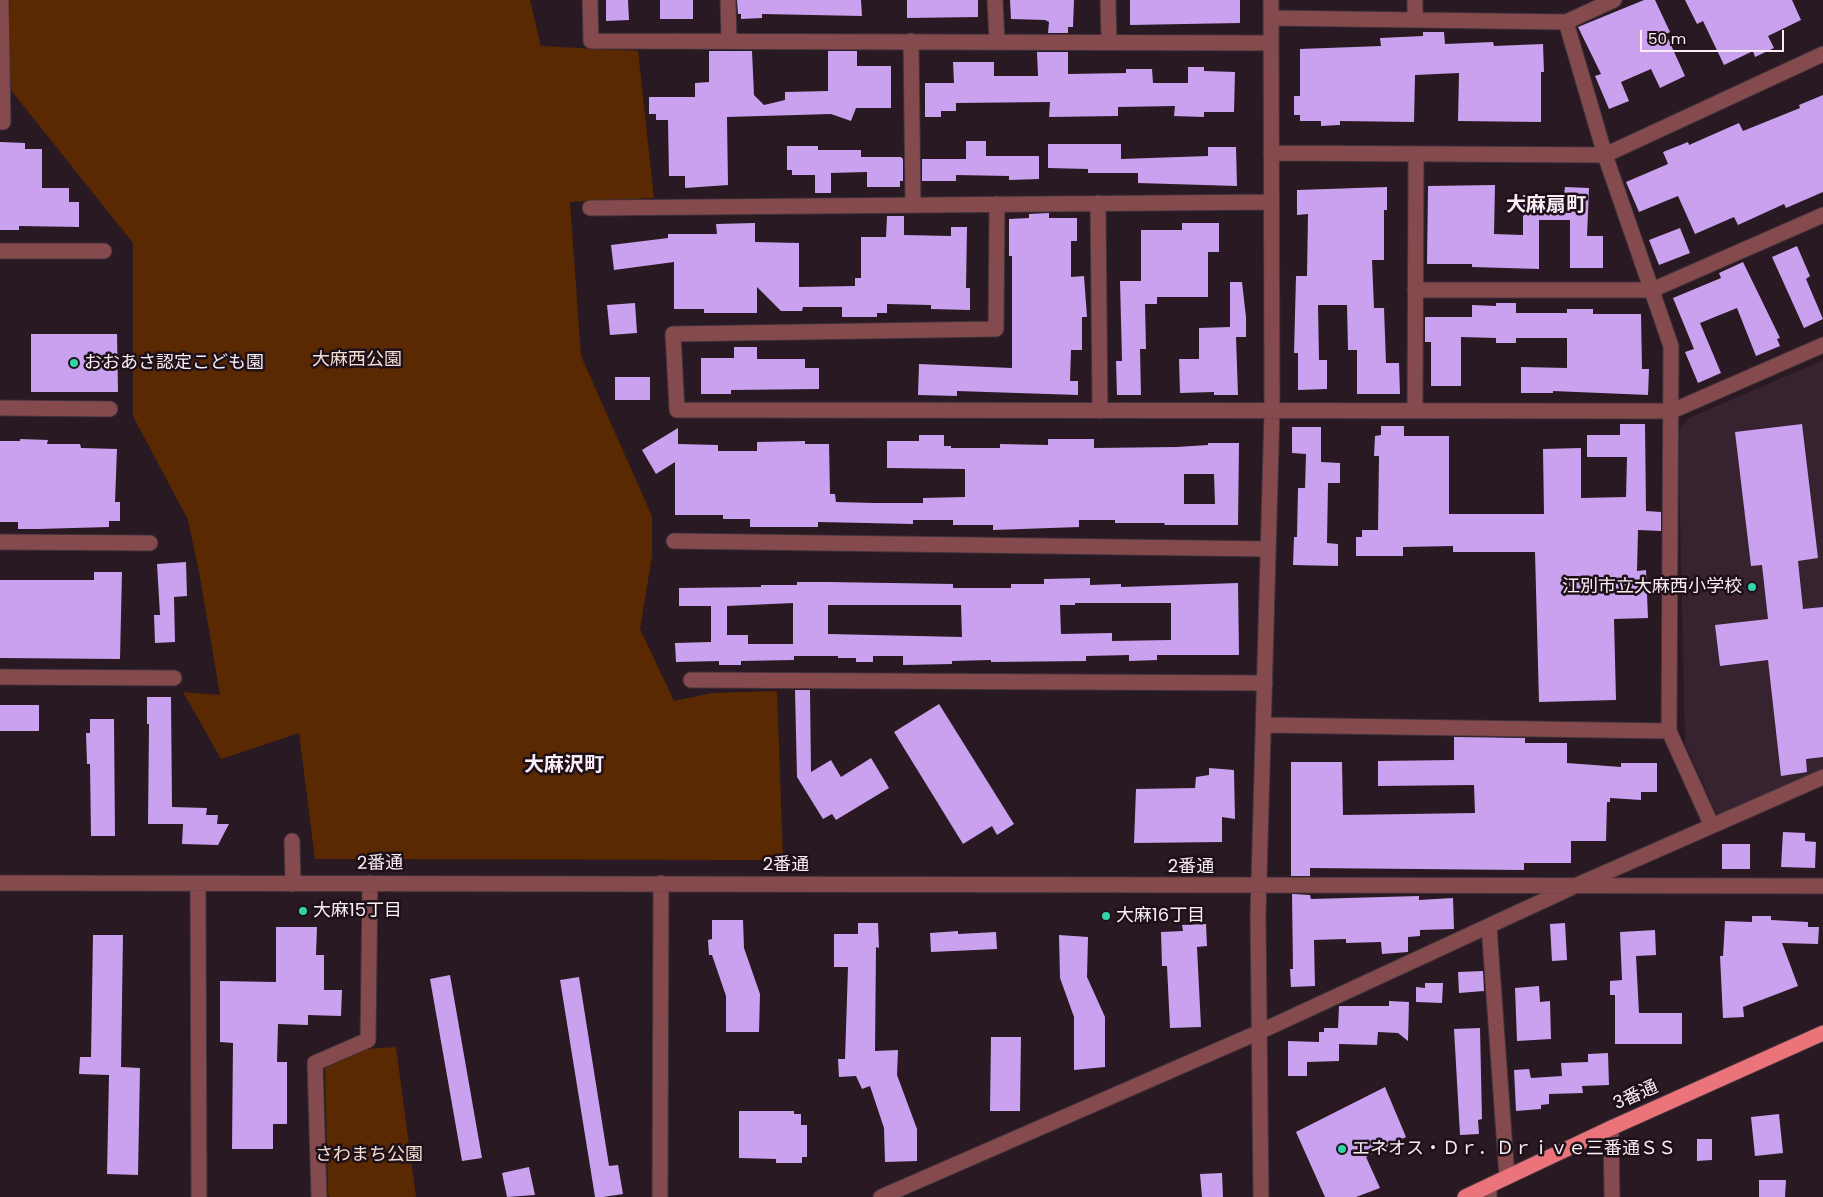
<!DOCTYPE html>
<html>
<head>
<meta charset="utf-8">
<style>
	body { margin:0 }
	#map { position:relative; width:1823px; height:1197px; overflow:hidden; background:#281922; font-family:Poppins,sans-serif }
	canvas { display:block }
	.scale { position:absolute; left:1640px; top:30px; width:144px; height:22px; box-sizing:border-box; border:2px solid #f9eef4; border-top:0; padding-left:6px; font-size:15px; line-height:18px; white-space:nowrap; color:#f9eef4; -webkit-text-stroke:4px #1e1019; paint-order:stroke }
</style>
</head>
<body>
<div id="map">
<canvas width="1823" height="1197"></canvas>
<div class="scale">50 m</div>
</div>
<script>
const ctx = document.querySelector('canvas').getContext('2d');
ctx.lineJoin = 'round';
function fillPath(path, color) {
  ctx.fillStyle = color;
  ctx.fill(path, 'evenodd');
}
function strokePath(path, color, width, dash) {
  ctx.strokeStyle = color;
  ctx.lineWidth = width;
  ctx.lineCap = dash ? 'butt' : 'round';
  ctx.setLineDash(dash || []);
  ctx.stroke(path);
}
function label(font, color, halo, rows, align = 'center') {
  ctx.font = font + ' Poppins,"Noto Sans JP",sans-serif';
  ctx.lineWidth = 5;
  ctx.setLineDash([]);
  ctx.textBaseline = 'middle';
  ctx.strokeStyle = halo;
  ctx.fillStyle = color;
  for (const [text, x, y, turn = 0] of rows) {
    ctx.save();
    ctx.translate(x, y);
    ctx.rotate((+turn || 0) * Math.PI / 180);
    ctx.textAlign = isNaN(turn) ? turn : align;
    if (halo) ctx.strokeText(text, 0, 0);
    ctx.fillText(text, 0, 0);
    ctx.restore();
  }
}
fillPath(new Path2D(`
	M1823 360V771L1718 817 1685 743 1678 430 1689 418Z`), '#37222f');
fillPath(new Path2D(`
	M10 0H530L541 46 638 51 654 198 570 202 581 356 652 516V556L640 629 674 701 712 693 777 691 783 860 315 859 299 733 221 759 183 692 220 695 200 577 188 520 133 416V243L10 89Z
	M396 1047 416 1197H330L328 1194 325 1068 367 1049Z`), '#5a2902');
fillPath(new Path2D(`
	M606 0H628L629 20 606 21Z
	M660 0H693V19H660Z
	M737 0H861L862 16 762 14V18L741 19V14H738Z
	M907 0H978V17L907 18Z
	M1010 0H1074L1073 27H1068V33H1048L1049 22 1045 20 1011 19Z
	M1130 0H1240V23L1130 25Z
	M1644 0H1655L1670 32 1666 34 1685 76 1660 88 1651 69 1621 82 1629 101 1609 109 1595 76 1601 74 1578 27Z
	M1685 0H1792L1801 20 1768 36 1774 48 1755 57 1753 51 1724 65 1703 21 1697 24Z
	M1423 32H1444L1445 44 1493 42 1494 46 1543 44 1544 72H1541V122L1458 121 1459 73 1415 75 1414 122 1340 121V125L1321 126V121H1300V115H1294V96H1300V49L1381 46 1380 38 1423 36Z
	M709 51H752L754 95 764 105 785 100V92L828 91V51H857V66H891V108H856L851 121 831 114 727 117 728 185 685 188V176H669L668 120H656V114H649V97H695V83L709 82Z
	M1037 52H1068V74L1126 73V69H1152L1153 83H1188V67H1204V71L1235 72 1234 112H1204V117L1174 116 1175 106 1118 107V116L1049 117 1050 102 956 103V111H941V117H925V83H954L953 62H994V76H1038Z
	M1823 95V192L1786 208 1784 204 1738 225 1734 217 1695 234 1678 196 1639 212 1626 182 1668 164 1663 152 1688 142 1689 145 1739 123 1743 131 1800 108 1799 105Z
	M966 141H986V156H1039V179L1009 180V176L956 175V181H922V159H966Z
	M0 142 25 143V149H42V188H69V202H79V227L19 226V230H0Z
	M1048 144H1121V159L1208 156V147H1236L1237 186 1138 183V173H1088V169L1048 168Z
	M787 146H818V150H861V157H901L903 159V181H900V187H867V172L831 173V193H815V175H792V170H787Z
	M1495 185 1494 234 1523 235V195H1564L1565 187 1589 188 1587 236H1603V268H1570V220H1539V269L1472 267V264H1427L1428 186Z
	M1387 187V210H1384V260H1372L1374 308H1384L1386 363H1399L1400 394H1357V350H1348L1347 305H1318L1319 360H1327V389L1298 390V353H1294L1296 276H1307L1308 214 1297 215V190Z
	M1049 213V218H1077V241H1071V277L1084 276 1087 317H1082V350H1071L1070 381H1078V395L957 391V396L918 395 919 364 1012 368V256H1009V219L1029 218V214Z
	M887 216H904V235L951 236V227H967L966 288H970V310L931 309V305L887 304V313H877V317H842V307H803L802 311H781L757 287V313H704V309H674V262L614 270 611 245 668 238V234H717L716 224 755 223V242L799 243V287L855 286V278H861V237H886Z
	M1182 223H1219V252H1208V297H1157V304H1145L1146 349H1140L1141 395H1117L1116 361H1122L1120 281H1141V230H1182Z
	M1680 228 1690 253 1659 265 1649 240Z
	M1797 246 1810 276 1806 279 1823 319 1804 328 1772 257Z
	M1743 262 1780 338 1777 339 1780 346 1756 356 1737 308 1700 323 1721 373 1698 383 1685 352 1694 349 1673 298 1721 278 1719 273Z
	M1230 282H1242L1246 317V337H1236L1238 395H1214V392L1180 393 1179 359H1199V328L1230 327Z
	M635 303 637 333 610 335 607 305Z
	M1496 303H1516V313H1567V309H1593V314H1641L1642 369H1649L1648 395 1553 391V393H1521V367L1567 368V338H1516V343H1496V338L1461 337V386H1431V342H1425V317H1472V305L1496 306Z
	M31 334H117L118 392H31Z
	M734 347H757V359H805V368H819V389L731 390V394H701V358H734Z
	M615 377H650V400H615Z
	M1620 424H1645L1646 511 1661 512V531L1638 530 1637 571 1646 570 1648 618 1614 619 1616 700 1539 702 1535 552H1453V546L1403 547V556H1356V537H1362V530H1378L1379 456H1374L1375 436 1381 435V426H1404V436H1449V514H1544L1543 449 1581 448V498L1626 497 1627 457H1587V435H1620Z
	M1802 424 1818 558 1798 561 1803 609 1823 607V757L1806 759 1807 772 1781 776 1768 660 1720 666 1715 625 1768 619 1762 565 1751 566 1735 432Z
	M1292 427H1321V462L1340 463V483H1328L1327 543 1338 544V566L1293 565 1294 537H1297L1298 488H1305L1306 454 1292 453Z
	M678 428V444L718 445V451H757V442L805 441V444H829L830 494H835L836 502 875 503H923V498L965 497V469L887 468V441H919V435H944V446H951V448H1000V444L1048 445V439H1094V448L1176 447 1208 445V443H1239L1238 525H1165L1164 523H1115V520H1079V527L993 530V525H953V520H913V524L818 522V527H750V519H723V515H675V462L656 474 642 450ZM1184 474H1214L1215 504H1184Z
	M20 439 48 440 47 444H80L81 448 117 449 115 502H120V521H109V527L38 529H18V522H0V441H20Z
	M186 562 187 596 174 597 175 642 155 643 154 615H160L157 564Z
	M94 572H122L120 659 0 658V580H94Z
	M1090 578V585L1121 584V587L1238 583 1239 655H1157V660L1129 661V655L1086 656V661L991 662V660L952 661V664L903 665V656H873V662H856V658H838V656H794V660L741 661V665H719V661L676 662 675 643 711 642V606H679V588L761 587V585H797V582H828L953 584V588H1011V584H1044V579ZM793 603V644H748V635H727V606ZM1075 603H1171V640L1112 641V633L1061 634 1060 605H1075ZM828 605H961L962 637 828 634Z
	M795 690H810L811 772 831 760 841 777 871 758 889 788 836 820 832 814 823 819 797 777Z
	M147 697H171L172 807 207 808 206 815H218L217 824H229L218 845 182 844 183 824H148L149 724H147Z
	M939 704 1014 824 997 835 992 826 963 844 894 732Z
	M0 705H39V731H0Z
	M90 719H114L115 836H91L90 764H87L86 733H90Z
	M1454 737 1525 738V743H1567V763L1621 767V763H1657V792H1641V800L1610 798V802H1607L1606 841H1571V863H1524V870L1310 868V876H1291V762H1342L1343 815 1475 813 1474 785 1378 786V761L1454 760Z
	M1209 768 1234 770 1235 819 1222 817V842L1134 843 1136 789 1195 788 1196 777 1209 775Z
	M1783 832 1805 833V841L1816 842 1815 868 1781 867Z
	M1722 844H1750V869H1722Z
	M1292 894 1310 895 1311 899 1419 896V900L1453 898 1454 929 1420 930V936L1408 937V952L1382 954 1381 942 1346 943V939L1314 940 1315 986 1291 987 1290 969H1293Z
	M1752 916H1771V920L1808 922V927H1819L1818 944 1782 943 1798 986 1743 1007 1744 1017 1723 1018 1720 956H1723L1725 921 1752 922Z
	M712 920H743L744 948 760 994 759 1032H726V996L712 955H709L708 940 712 939Z
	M858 923H878L879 948 876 947 875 1051 898 1050 897 1075 917 1129V1161L885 1162 884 1128 870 1086 862 1089 856 1076 839 1077 838 1059H845L848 967H834V934H858Z
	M1565 923 1567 960 1552 961 1550 924Z
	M1206 924 1207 946 1197 947 1201 1027 1170 1028 1167 966H1162L1161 932 1183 931 1182 925Z
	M276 927H317L316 955H324V990H342L341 1016 308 1015V1025L278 1024 277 1062H287V1124H273V1149H232L233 1043 220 1042V981L276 982Z
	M1655 930 1656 955 1636 956 1639 1013H1682V1044H1615V995H1610V981L1622 980 1620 932Z
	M958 931V934L996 932 997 949 931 952 930 933Z
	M93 935H123L121 1067 140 1068 138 1175 107 1174 109 1075 79 1074 80 1057H91Z
	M1059 935 1088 937 1087 977 1105 1017V1067L1074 1070V1017L1060 978Z
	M1483 971 1484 991 1459 993 1458 972Z
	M450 975 482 1158 462 1161 430 979Z
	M579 977 609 1166 618 1165 623 1194 603 1197H595L560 980Z
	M1425 983H1443L1442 1003 1416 1002V987L1425 988Z
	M1539 986 1540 1002 1550 1001 1551 1039 1517 1041 1515 988Z
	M1389 1001 1409 1002 1408 1041 1398 1033 1378 1032 1377 1045 1339 1044V1061L1307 1062V1076H1288V1041L1319 1042V1032H1324V1028H1338L1339 1006H1389Z
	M1480 1028 1482 1119 1478 1120 1479 1134 1460 1135 1454 1029Z
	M991 1037H1021L1020 1111H990Z
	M1608 1053 1609 1085 1582 1086 1583 1093 1549 1094V1104L1541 1105V1109L1516 1111 1514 1070 1529 1069 1531 1078 1562 1076 1561 1063 1588 1062V1054Z
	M1385 1087 1406 1137 1366 1157 1380 1188 1356 1197H1325L1296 1132Z
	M739 1111H794V1114H801V1125H807V1157H802V1163H776V1159L739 1158Z
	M1779 1114 1783 1153 1755 1156 1751 1117Z
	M1697 1139H1712V1160L1697 1161Z
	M529 1167 535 1195 507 1197 502 1173Z
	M1222 1173 1223 1197H1202L1200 1174Z
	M1759 1180H1786L1785 1197H1759Z`), '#caa1ee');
const minor = new Path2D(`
	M1 0 3 122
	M590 0 591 41 1271 43
	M728 0 729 41
	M995 0 997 42
	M1108 0 1109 42
	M1415 0V20
	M1271 18 1566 22 1614 0
	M1566 22 1605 155 1671 346 1669 731 1712 826
	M911 41 913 205
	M1271 153 1605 155 1823 54
	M1098 203 1100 411
	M997 204 996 329 673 334 677 410 1672 411 1823 345
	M590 208 1271 202
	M0 251H104
	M1415 290H1652L1823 215
	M0 408 110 409
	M1415 411 1416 154
	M674 541 1268 549
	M0 542 150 543
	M0 677 174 678
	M691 680 1265 683
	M1264 725 1669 731
	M292 841 293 884
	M0 883 1823 886
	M198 884 199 1197
	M1489 926 1507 1177
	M1611 1128 1612 1197
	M1489 1186V1197
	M319 1197 315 1063 368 1040 370 883
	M660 1197 661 883
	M881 1197 1257 1033 1575 886 1823 777
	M1261 1197 1258 915 1272 411 1271 0`);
const major = new Path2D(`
	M1465 1197 1611 1128 1823 1033`);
strokePath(minor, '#41333b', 17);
strokePath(major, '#41333b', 17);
strokePath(minor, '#844a4d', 15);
strokePath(major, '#eb737a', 15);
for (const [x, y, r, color] of [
	[74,363,5,"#32d4a8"],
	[1752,587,5,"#32d4a8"],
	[303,911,5,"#32d4a8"],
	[1106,916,5,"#32d4a8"],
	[1342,1149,5,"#32d4a8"]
]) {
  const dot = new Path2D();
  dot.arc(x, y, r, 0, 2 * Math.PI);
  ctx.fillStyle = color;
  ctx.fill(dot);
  strokePath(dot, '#1e1019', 2);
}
label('18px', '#f3ded1', '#1e1019', [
	["大麻西公園",357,360],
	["さわまち公園",369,1155]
]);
label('18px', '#f9eef4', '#1e1019', [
	["おおあさ認定こども園",84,363],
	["江別市立大麻西小学校",1742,587,"right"],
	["大麻15丁目",313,911],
	["大麻16丁目",1116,916],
	["エネオス・Ｄｒ．Ｄｒｉｖｅ三番通ＳＳ",1352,1149]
], 'left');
label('18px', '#f9eef4', '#1e1019', [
	["2番通",380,864,-1],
	["2番通",786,865],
	["2番通",1191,867],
	["3番通",1636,1096,-24]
]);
label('bold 20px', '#f9eef4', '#1e1019', [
	["大麻扇町",1546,206],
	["大麻沢町",564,766]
]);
</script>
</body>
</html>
